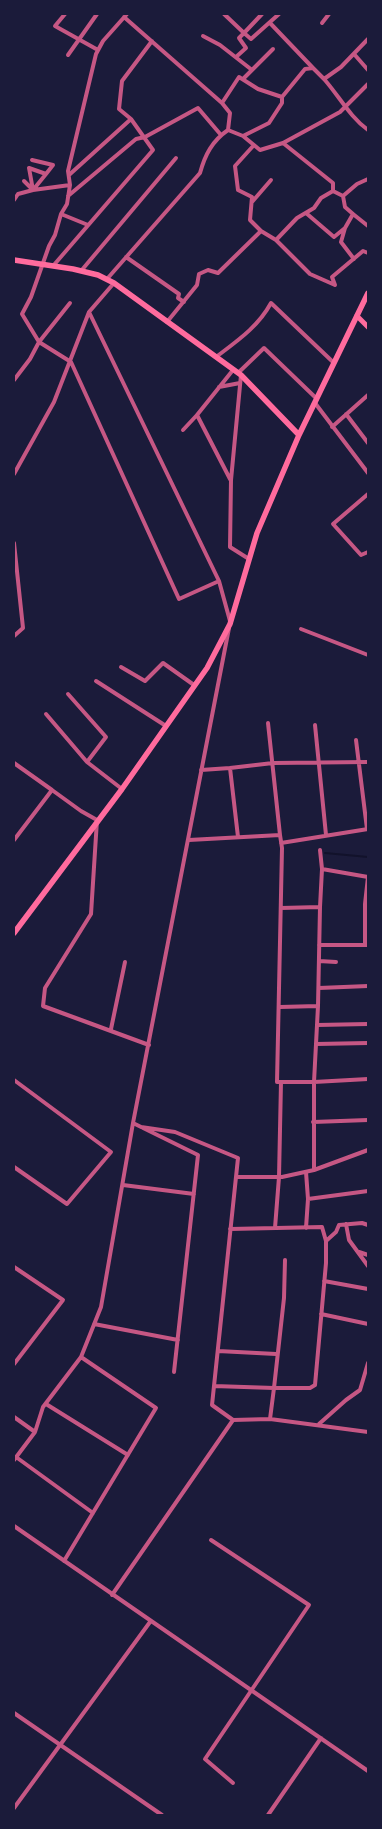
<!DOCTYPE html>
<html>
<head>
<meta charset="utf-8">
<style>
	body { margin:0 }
	#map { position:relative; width:382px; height:1829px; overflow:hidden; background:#1b1b3a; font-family:Figtree,sans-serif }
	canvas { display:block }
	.frame { position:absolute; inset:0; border:15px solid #1b1b3a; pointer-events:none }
</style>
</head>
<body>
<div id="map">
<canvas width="382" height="1829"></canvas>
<div class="frame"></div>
</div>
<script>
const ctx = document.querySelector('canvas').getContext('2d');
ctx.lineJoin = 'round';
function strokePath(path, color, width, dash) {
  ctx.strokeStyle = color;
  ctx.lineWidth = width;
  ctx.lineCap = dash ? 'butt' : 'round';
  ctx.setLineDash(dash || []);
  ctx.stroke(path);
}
strokePath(new Path2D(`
	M325 853 368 857`), '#12122b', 2);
strokePath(new Path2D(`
	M65 14 55 26 98 50
	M224 14 244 33 262 14
	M124 17 222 103
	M270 23 313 68
	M322 23 329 14
	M203 36 220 45 252 70
	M354 54 368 70
	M68 55 97 14
	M236 57 246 48 239 38 244 33 251 39 279 14
	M243 79 273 49
	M324 79C339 96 350 117 368 130
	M228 130 230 113 222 103 239 77 258 89 282 97
	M243 136 260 150 283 143
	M32 160 53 165 46 174 29 168 33 190 70 185
	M69 175 131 119 119 109 122 81 152 41
	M33 190 46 174
	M333 191V183L283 143 340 112 368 84
	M68 196 136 139 145 137 198 108 221 135
	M343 196 357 184 368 179
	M343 196 345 207 353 214
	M14 200 18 194 33 190 24 181
	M252 202 271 180
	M306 213 334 237 345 228 341 242 354 259
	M61 214 88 225
	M345 228 353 214 368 226
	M261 231 276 240
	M126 257 179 294 178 298 184 302
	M53 266 153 150 131 119
	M81 271 176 158
	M107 279 200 173C205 155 212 141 228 130L243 136 269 123 282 103V97L305 69 313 68 324 79 341 67 368 39
	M335 285 310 274 276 240 297 218 314 208 321 198 333 191 343 196
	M335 285 332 277 363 251 368 253
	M70 303 39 342 22 314 31 297 49 246 55 235 61 214 67 204 70 185 68 171 96 54 103 41 127 14
	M89 312 219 581 230 621
	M167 322 197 285 199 274 208 270 218 273 261 231 250 220 252 197 238 190 235 166 254 145
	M216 357C237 341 258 327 271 303L334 363
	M238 373 264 348 317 399
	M241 375 231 480 230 547 249 559
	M14 380 30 359 39 342 71 362 179 599 219 581
	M219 387 240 383
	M315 403 368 473
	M346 414 368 443
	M332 427 368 395
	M183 430 197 415
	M14 474 54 402 89 312 114 283
	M230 479 197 415 233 370
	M368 494 333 524 361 555 368 552
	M14 543 23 628 14 636
	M301 629 368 655
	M121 667 145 681 163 663 194 685
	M96 681 166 726
	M46 714 87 762 106 737 68 694
	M268 723 280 835
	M315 725 326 835
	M356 740 367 829
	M87 762 122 789
	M14 763 52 790
	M230 768 273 763 368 762
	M201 770 230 768 238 837
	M14 840 52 790 81 811 97 820 91 914 45 988 43 1006 149 1045
	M189 840 280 835 282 848 277 1082H281L279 1177 275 1228
	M281 843 368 829
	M320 850 322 869 368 877 365 904
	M320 907 322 869
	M281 908 320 907 318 1006
	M319 945H368
	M365 945V904H368
	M319 961 336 962
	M319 988 368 986
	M280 1007 318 1006 314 1082 368 1079
	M317 1025 368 1024
	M111 1029 125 962
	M316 1044 368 1043
	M14 1080 111 1152 67 1204 14 1167
	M313 1122 368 1120
	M133 1123 198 1155 174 1372
	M141 1127 175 1132 238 1158 212 1405 233 1420
	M314 1170 368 1150
	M306 1172 308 1199 368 1191
	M236 1177H282L314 1170V1082H281
	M123 1185 194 1194
	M346 1224 349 1240 368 1266
	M306 1228 308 1199
	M230 1229 322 1227 326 1241V1263L315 1385 310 1388H274L284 1298 285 1260
	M326 1241 336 1232 339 1225 362 1223 368 1225
	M359 1252 368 1255
	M14 1267 63 1300 14 1364
	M324 1281 368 1289
	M321 1314 368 1324
	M94 1324 178 1340
	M218 1351 276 1354
	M81 1357 101 1307 133 1123 229 628
	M214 1386 274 1388 270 1419
	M46 1404 128 1455
	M14 1417 35 1432 14 1460
	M319 1424 346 1400 360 1390 368 1363
	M35 1432 43 1407 81 1357 156 1408 64 1561
	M16 1457 93 1513
	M14 1526 368 1771
	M211 1540 309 1605 205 1759 233 1783
	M112 1595 233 1420 270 1419 368 1432
	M14 1713 162 1815
	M14 1808 150 1622
	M268 1815 321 1738`), '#c65784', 4);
strokePath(new Path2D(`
	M357 316 368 327`), '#ff6b9d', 5);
strokePath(new Path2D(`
	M14 260 73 269 98 275 114 283 241 375 299 435
	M14 933 122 789 207 668 230 624 257 533 299 435 368 293`), '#ff6b9d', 5.5);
</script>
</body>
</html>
